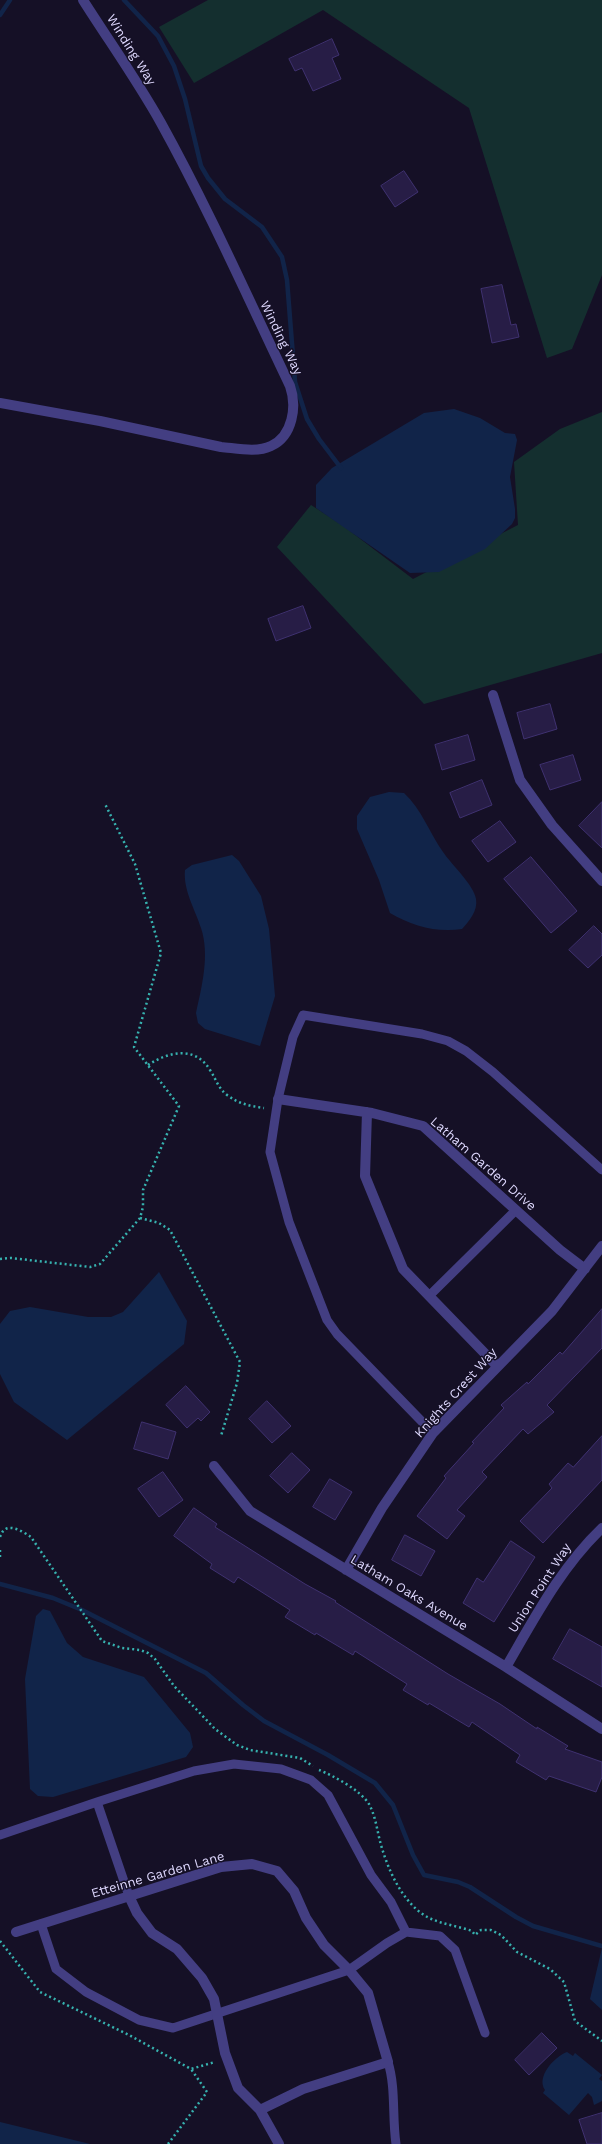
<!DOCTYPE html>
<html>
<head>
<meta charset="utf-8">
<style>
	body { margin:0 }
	canvas { display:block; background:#151026 }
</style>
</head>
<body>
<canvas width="602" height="2144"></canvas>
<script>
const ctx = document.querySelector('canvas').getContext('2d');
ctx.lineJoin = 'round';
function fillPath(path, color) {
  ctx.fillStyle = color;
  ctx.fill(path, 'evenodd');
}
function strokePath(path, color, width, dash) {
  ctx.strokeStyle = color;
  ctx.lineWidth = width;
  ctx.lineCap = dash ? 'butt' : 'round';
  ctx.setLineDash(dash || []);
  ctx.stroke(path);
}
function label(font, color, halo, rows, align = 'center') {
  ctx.font = font + ' "Work Sans",sans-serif';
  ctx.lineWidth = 3;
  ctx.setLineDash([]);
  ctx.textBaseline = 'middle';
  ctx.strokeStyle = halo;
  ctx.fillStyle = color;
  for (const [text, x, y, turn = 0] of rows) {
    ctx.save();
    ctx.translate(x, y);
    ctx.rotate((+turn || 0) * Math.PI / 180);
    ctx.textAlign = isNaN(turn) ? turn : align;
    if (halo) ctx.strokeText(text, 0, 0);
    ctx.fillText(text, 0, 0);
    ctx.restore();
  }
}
fillPath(new Path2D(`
	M208 0H602V275L572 349 547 358 469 108 323 10 194 83 159 27Z
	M602 412V653L424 704 277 547 311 505 342 525 413 579 518 525 514 462 560 429Z`), '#142f2f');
fillPath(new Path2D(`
	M454 409 480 418 505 433 515 434 517 440 510 477 515 509V518L512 524 485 549 439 572 410 573 316 508V485L332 468 424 413Z
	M389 792 404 793C422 810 429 832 443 852 451 864 474 885 476 899 478 911 469 921 462 929 437 933 412 926 390 913L379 880 357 829V816L370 797Z
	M232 855 239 861 261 896 269 929 275 996 260 1046 205 1029 198 1023 196 1013C202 986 210 955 201 928 195 909 183 890 185 870L192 865Z
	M159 1272 187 1321 184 1344 67 1440 14 1402 0 1374V1324L10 1311 30 1307 88 1317H111L123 1312Z
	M43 1609 50 1611 67 1643 83 1657 144 1677 190 1733 193 1747 186 1757 53 1797 38 1796 30 1789 25 1679 36 1616Z
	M602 1948V2010L590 1999Z
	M567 2052 573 2056 575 2053 602 2075 599 2079 602 2081V2101L594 2105 592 2097 588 2093 569 2115 543 2093 545 2090C536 2077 554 2057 567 2052Z
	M0 2122 90 2144H0Z`), '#112449');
strokePath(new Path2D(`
	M124 0 158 36 174 66 185 99 201 166 208 178 225 199 262 227 282 257 287 280 295 382 307 419 319 439 341 468
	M0 15 10 0
	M0 1584 53 1598 82 1610 206 1673 243 1705 264 1721 328 1755 375 1783 393 1805 413 1855 424 1875 458 1882 470 1887 516 1917 533 1926 602 1946`), '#112449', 4.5);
const building = new Path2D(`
	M332 39 339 55 332 58 341 79 313 91 302 68 295 71 289 59Z
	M404 171 418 192 395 207 381 186Z
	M502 285 511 325 516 324 519 337 492 343 481 289Z
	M303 606 311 628 276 641 268 619Z
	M550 704 557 729 524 739 517 713Z
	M468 735 475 760 442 770 435 745Z
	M573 755 581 780 550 790 540 765Z
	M482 780 492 805 460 818 450 793Z
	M602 802V848L579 826Z
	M500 821 516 842 488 862 472 841Z
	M531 857 577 911 551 933 504 879Z
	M594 926 602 934V955L588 968 569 950Z
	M602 1309V1348L547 1405 554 1412 528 1434 523 1429 482 1472 487 1477 457 1510 465 1516 447 1539 417 1516 446 1478 444 1476 474 1443 472 1442 504 1408 501 1405 527 1382 528 1384 560 1352 562 1354Z
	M186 1386 210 1412 201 1421 198 1418 187 1428 166 1405Z
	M267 1401 291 1426 272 1443 249 1419Z
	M142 1422 176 1432 168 1459 134 1449Z
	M602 1436V1480L543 1543 520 1521 552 1488 549 1484 568 1463 573 1467Z
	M292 1453 310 1470 288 1493 270 1476Z
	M163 1472 183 1500 159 1517 138 1489Z
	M330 1479 352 1492 335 1520 313 1507Z
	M194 1508 217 1524 215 1527 305 1584 336 1601 335 1602 448 1674 500 1704 537 1729V1727L568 1746 565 1749 602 1762V1777L596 1792 549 1776 546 1780 516 1762 520 1755 472 1722 469 1727 429 1703 428 1705 403 1690 407 1684 355 1651 353 1655 316 1633 315 1635 285 1617 290 1610 238 1577 234 1583 210 1568 212 1564 174 1536Z
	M405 1535 435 1551 421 1576 392 1560Z
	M511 1541 535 1557 494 1622 463 1603 477 1578 483 1582Z
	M570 1629 602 1647V1687L553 1659Z
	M542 2033 557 2048 529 2075 515 2060Z
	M602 2113V2144H587L579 2120Z`);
fillPath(building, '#271d46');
strokePath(building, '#3f3170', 1);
strokePath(new Path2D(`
	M148 1065C168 1052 195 1045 210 1070 216 1079 218 1088 227 1095 239 1104 250 1106 264 1108
	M140 1218 159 1223 170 1230 240 1362 237 1383 221 1436
	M0 1259 11 1258 90 1267 100 1264 140 1218 143 1207V1190L179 1106 134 1047 161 953 135 864 105 804
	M0 1537C5 1520 22 1531 31 1537L102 1641 122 1648 140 1650 148 1653 155 1659 174 1686 197 1710 215 1729 237 1745 250 1750 300 1758 313 1766
	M0 1550V1559
	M319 1770C334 1776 360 1790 369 1804 376 1817 377 1831 381 1845 388 1869 400 1897 421 1913 436 1924 455 1925 472 1931L475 1935 481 1930H491L501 1935 517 1952 550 1969 564 1982 575 2021 602 2041
	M0 1941 40 1992 129 2035 191 2069 215 2062
	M168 2144 207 2092 191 2069`), '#36b2af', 2.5, [2, 3]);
strokePath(new Path2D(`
	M430 1295 516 1210
	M433 1433 337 1334 327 1320 289 1222 270 1152 278 1099 293 1037 303 1015 422 1034 448 1041 466 1051 493 1072 602 1170
	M97 1802 129 1896
	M0 1835 97 1802 194 1771 234 1764 281 1769 311 1780 328 1795 371 1875 391 1902 406 1932
	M41 1924 56 1969 86 1992 139 2020 173 2028 349 1970 387 1943 406 1932 440 1936 455 1950 485 2033
	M388 2062C396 2088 392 2117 396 2144`), '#433e82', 9);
strokePath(new Path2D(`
	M0 403 100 421 221 447C235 448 257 453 271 446 293 436 297 406 290 386 248 298 208 208 161 123 137 80 109 41 83 0
	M493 695 520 780 552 825 602 881
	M278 1099 372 1113 423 1126 560 1250 585 1269
	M367 1112 365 1176 403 1269 497 1366
	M214 1466 250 1511 506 1667 602 1729
	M346 1570 382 1508 433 1433 552 1311 602 1246
	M506 1667C534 1619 561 1567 602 1528
	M129 1896 137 1913 152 1933 177 1949 202 1978 214 1999 225 2053 238 2088 260 2110 279 2144
	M16 1932 221 1867 252 1864 277 1871 294 1891 306 1918 324 1945 349 1970 368 1993 388 2062 303 2089 260 2110`), '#433e82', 10);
label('13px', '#ddd7fd', '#151026', [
	["Winding Way",131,50,58],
	["Winding Way",281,338,64],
	["Latham Garden Drive",483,1164,41],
	["Knights Crest Way",456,1393,-48],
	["Union Point Way",540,1588,-57],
	["Latham Oaks Avenue",409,1593,31],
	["Etteinne Garden Lane",158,1875,-16]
]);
</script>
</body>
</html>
